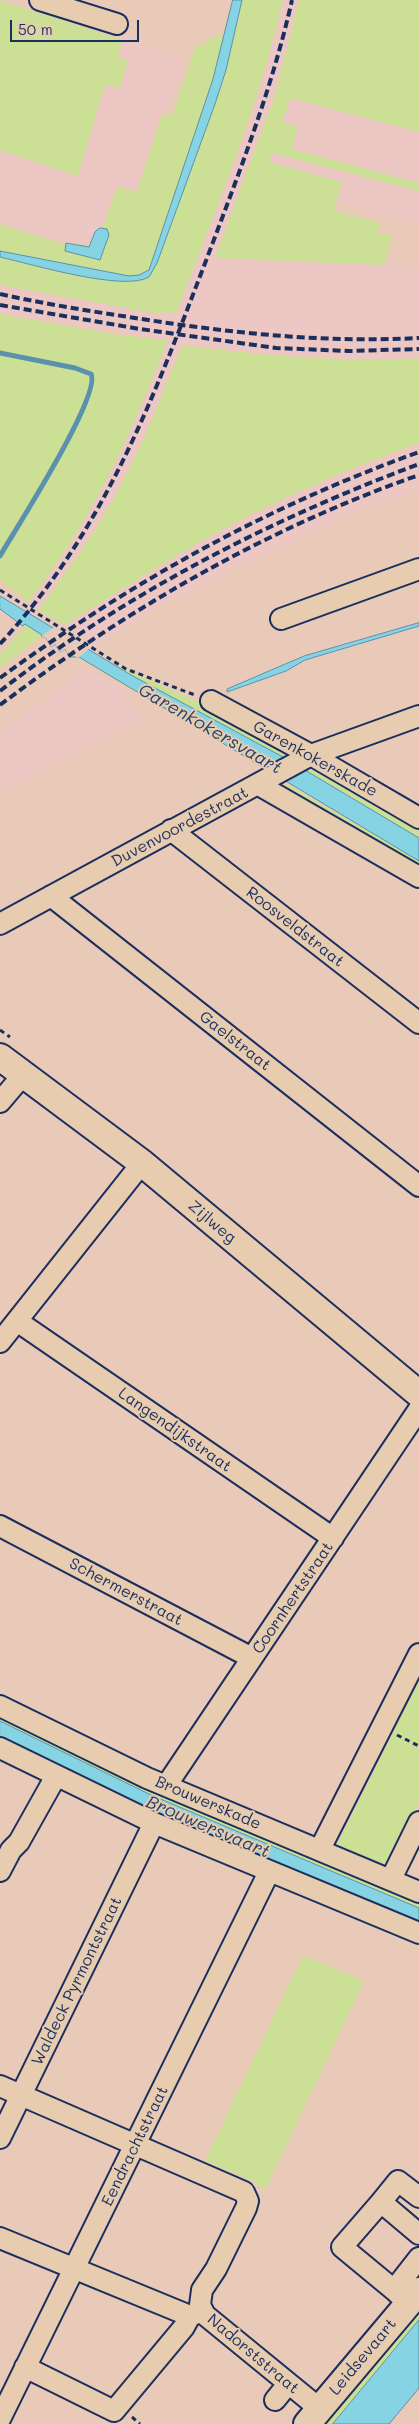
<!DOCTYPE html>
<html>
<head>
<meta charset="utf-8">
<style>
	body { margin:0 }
	#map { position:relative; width:419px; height:2424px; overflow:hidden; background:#e9cab9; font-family:Mali,sans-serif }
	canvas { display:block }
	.scale { position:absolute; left:10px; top:20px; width:129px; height:22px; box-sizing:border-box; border:2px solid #1b2f5e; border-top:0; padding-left:6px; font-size:15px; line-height:18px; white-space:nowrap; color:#1b2f5e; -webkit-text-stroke:4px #e7ccaf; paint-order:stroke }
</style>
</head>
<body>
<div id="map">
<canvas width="419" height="2424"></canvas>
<div class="scale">50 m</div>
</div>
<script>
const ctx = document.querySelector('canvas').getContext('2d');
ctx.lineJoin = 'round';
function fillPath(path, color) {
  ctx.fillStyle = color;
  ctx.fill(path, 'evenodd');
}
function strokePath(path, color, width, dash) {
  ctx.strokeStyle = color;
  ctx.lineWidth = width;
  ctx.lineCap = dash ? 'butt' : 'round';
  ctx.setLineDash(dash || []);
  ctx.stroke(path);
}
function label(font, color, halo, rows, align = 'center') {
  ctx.font = font + ' Mali,sans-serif';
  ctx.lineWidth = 4;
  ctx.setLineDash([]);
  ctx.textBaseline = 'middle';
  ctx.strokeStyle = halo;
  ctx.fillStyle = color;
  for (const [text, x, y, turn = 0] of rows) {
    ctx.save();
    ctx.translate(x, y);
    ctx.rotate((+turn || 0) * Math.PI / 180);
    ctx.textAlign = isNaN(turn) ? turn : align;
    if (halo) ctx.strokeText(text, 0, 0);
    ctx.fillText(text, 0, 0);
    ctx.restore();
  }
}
fillPath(new Path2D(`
	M0 0H9L185 59 135 190 115 185 101 225 87 244 65 240 63 242 0 222Z
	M283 0H299L286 57 268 117 215 258 419 267V358L323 360 249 354 182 345 141 444 121 486 75 560 38 610 29 602 64 552 107 478 147 392 168 340 0 314V285L59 297 67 296 230 174 255 105 272 47Z
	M290 98 419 132V183L292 149 283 122Z
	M272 153 419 191V224L336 202 341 182 269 163Z
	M419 443V489L373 505 247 562 162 605 97 646 65 624 222 529 326 480Z
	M87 667 120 687 141 720 0 791V734Z`), '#ecc7c4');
fillPath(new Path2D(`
	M0 0 123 40 118 57 128 61 120 88 105 85 78 176 0 150Z
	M242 0H283C258 108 216 210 176 314L163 311 159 314 0 285V257L54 270 115 280 135 282 149 277 215 104 226 70Z
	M299 0H419V132L290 98 283 122 298 127 292 149 419 183V191L272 153 269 162 342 182 334 211 380 223 377 232 392 236 384 265 215 258 275 95Z
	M218 35 224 36 213 79 149 270 139 275 129 276 0 251V224L65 245V251L68 252 100 260 108 231 103 228 117 187 137 192 162 113 172 116 196 44 204 47 207 40Z
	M0 314 113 334 168 340C145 399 120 458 88 513 71 544 50 573 29 602L0 580Z
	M182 345C261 355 339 363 419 358V443C351 468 284 496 221 530 169 559 119 591 68 623H60L38 610C68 570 98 529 121 485 145 440 163 392 182 345Z
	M26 625 43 635 0 668V655Z
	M113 663 199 702 285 749 283 757 131 675Z
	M313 766 419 827V838L303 768Z
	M285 783 419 861V870L290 794Z
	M419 1681V1802L388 1866 337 1845Z
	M0 1712 419 1898V1908L151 1795 0 1721Z
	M303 1955 364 1981 265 2190 253 2181 205 2161Z
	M419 2311V2320L333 2424H326Z`), '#cbe095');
const water = new Path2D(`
	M233 0H242L226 70 215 104 157 263 149 277C124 292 31 264 0 257V251L129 276 139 275 149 270 213 79Z
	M100 228 107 229 109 235 100 260 65 251 66 243 89 247 95 232Z
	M0 596 131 675 283 757 419 838V861L79 657H70L65 649 60 652 55 644 51 647 46 638 41 636 42 635 25 624 23 626 0 609Z
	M419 623V626L305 660 286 671 227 692V689L304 656Z
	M0 1721 151 1795 419 1908V1927L147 1813 0 1741Z
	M419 2320V2388L389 2424H333Z`);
fillPath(water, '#86d3e4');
strokePath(water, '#5b91ae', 1);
fillPath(new Path2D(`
	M55 627 90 648 78 658 73 655 70 657 65 649 60 652 55 644 51 647 46 638 41 636Z`), '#e9cab9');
strokePath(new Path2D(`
	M0 353 75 368 91 374C102 395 15 530 0 556`), '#5b91ae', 5);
const minor = new Path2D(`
	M40 0 117 24
	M281 619 419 569
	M211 701 311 755 419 818
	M259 785 419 877
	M171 830 419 1023
	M51 896 419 1186
	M0 924 311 755 419 716
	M0 1102 23 1075
	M17 1321 333 1538
	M0 1342 142 1163
	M0 1526 252 1658
	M0 1706 147 1778 419 1892
	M0 1748 154 1823 419 1933
	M166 1786 419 1409
	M320 1849 419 1654
	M0 1871 11 1850 19 1842 56 1776
	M391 1879 419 1822
	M0 2086 244 2192 248 2201 246 2208 216 2269 202 2290 200 2305 205 2315 320 2409
	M0 2138 154 1823
	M419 2197 398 2181 381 2202 419 2234
	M381 2202 342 2247 394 2290
	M0 2238 190 2316 202 2311
	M403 2298 394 2290 419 2258
	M25 2367 114 2411 184 2327 190 2316
	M275 2400 288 2384
	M0 2419 269 1872`);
const major = new Path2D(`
	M0 1057 142 1163 419 1394
	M307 2424 419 2291`);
strokePath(minor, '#1b2f5e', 24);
strokePath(major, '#1b2f5e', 30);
strokePath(new Path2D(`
	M0 590 126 669 195 695
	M0 1030 10 1037
	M397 1735 419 1746
	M132 2417 140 2424`), '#1b2f5e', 3, [5, 4]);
strokePath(minor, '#e7ccaf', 20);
strokePath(major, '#e7ccaf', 26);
strokePath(new Path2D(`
	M0 294C45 304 90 311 135 318 230 333 323 343 419 338
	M0 305 140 329 276 348 349 351 419 349
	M0 644C105 530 153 399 207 258 239 173 272 89 292 0
	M0 678C131 582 266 507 419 452
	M0 691C127 593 269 520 419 464
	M0 705C128 609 267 528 419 475`), '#1b2f5e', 4, [8, 4]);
label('16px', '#1b2f5e', '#e7ccaf', [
	["Garenkokerskade",315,759,29],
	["Duvenvoordestraat",180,827,-28],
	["Roosveldstraat",295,927,38],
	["Gaelstraat",235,1041,38],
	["Zijlweg",212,1222,40],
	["Langendijkstraat",175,1430,35],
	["Schermerstraat",126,1592,28],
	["Coornhertstraat",293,1598,-56],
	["Brouwerskade",208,1803,23],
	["Waldeck Pyrmontstraat",77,1981,-64],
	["Eendrachtstraat",135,2146,-64],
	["Nadorststraat",253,2354,40],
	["Leidsevaart",363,2357,-50]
]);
label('italic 18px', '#263f6b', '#e7ccaf', [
	["Garenkokersvaart",210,729,30],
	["Brouwersvaart",208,1827,23]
]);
</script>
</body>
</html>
